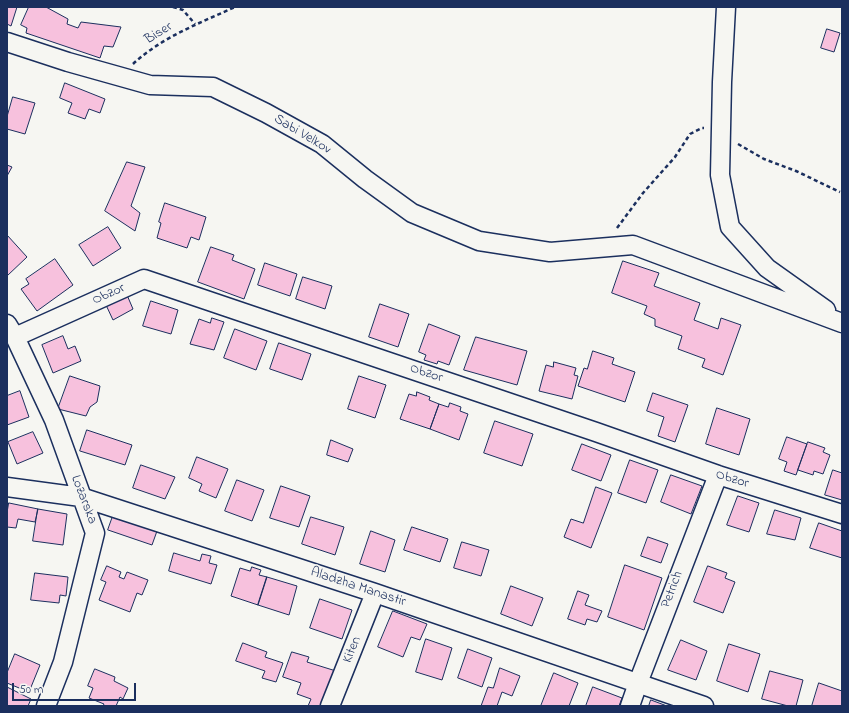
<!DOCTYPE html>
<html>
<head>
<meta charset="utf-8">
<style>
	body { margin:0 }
	#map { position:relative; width:849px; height:713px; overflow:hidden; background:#f6f6f2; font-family:"Indie Flower",sans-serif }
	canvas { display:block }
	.frame { position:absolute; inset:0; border:8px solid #1b2f5e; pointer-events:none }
	.scale { position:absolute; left:12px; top:683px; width:124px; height:18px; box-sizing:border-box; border:2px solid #1b2f5e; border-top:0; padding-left:5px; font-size:12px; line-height:14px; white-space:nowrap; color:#1b2f5e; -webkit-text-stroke:3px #f6f6f2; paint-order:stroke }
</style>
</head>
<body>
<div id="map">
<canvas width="849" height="713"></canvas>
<div class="frame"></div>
<div class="scale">50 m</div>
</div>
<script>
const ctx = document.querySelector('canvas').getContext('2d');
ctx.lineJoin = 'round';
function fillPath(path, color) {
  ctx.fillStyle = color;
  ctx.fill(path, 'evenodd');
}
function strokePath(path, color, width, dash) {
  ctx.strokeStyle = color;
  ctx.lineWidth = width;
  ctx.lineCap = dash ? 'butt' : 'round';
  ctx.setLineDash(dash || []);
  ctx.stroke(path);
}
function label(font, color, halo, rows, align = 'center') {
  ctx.font = font + ' "Indie Flower",sans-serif';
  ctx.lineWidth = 3;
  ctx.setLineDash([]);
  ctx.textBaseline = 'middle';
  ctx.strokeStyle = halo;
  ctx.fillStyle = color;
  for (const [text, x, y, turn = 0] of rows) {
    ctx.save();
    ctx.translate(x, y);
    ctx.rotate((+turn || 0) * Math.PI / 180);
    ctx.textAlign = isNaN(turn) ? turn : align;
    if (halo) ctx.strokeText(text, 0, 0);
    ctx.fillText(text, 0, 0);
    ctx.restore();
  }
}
const building = new Path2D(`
	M7 7H17L11 26 7 24Z
	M29 7H46L68 19 67 24 78 28 81 22 121 27 113 47 104 46 100 58 26 33 27 28 21 25Z
	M827 29 840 33 834 52 821 48Z
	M65 83 105 99 100 113 89 109 85 119 68 113 72 103 60 98Z
	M13 97 35 103 25 134 7 129V117Z
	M127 162 145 167 131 206 140 213 135 231 105 211Z
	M7 165 12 167 7 176Z
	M165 203 206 217 199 240 191 237 187 248 157 238 161 223 159 222Z
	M108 227 121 248 93 266 79 245Z
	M7 235 27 257 7 276Z
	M211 247 234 255 232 260 255 269 244 299 198 282Z
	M55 259 73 285 37 311 21 289 29 284 26 279Z
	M623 261 659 273 654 286 700 303 694 320 718 329 721 318 741 325 723 375 702 367 705 359 678 349 682 336 655 326V319L644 314 647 306 612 293Z
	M265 263 297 274 290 296 258 285Z
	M303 277 332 286 325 309 296 299Z
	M127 295 133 309 113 320 106 305Z
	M151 301 178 310 171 334 143 326Z
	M380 304 409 314 398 347 369 337Z
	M212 318 224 322 214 350 190 344 199 319 210 323Z
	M429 324 460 336 449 365 438 361 437 364 424 360 426 355 419 352Z
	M235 329 267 341 256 370 224 358Z
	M63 336 68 349 75 346 81 361 53 373 42 345Z
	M476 337 527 351 517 385 464 370Z
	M279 343 311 354 302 380 270 369Z
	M593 351 614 358 612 364 635 372 625 402 578 386 584 368 587 369Z
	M554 362 576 368 574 375 578 376 572 399 539 391 546 365 553 367Z
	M70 376 100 386 97 402 90 407 86 416 58 409Z
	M359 376 386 385 375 418 348 409Z
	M20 391 29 417 7 425V396Z
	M417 392 430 397 429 400 439 404 430 429 400 419 409 394 416 396Z
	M653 393 688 405 675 442 658 436 664 417 647 411Z
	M450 403 461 407 460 411 468 414 459 440 430 429 439 404 448 407Z
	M717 408 750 419 739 455 706 444Z
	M495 421 533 434 522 466 484 453Z
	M87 430 132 445 125 465 80 451Z
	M33 432 43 453 17 464 8 442Z
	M787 437 807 444 796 475 784 471 787 462 779 459Z
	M331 440 353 449 348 462 327 455Z
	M808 442 825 448 823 452 830 455 823 474 814 471 813 475 798 470Z
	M582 444 611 455 601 481 572 470Z
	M197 457 228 469 216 498 199 491 202 484 189 478Z
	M630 460 658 470 646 503 618 493Z
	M141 465 175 477 165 499 133 488Z
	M833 470 842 473V500L825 495Z
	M671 475 702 486 691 514 661 502Z
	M237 480 264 490 252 521 225 511Z
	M281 486 310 496 299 527 270 518Z
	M596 487 612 493 591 548 564 537 571 519 583 523Z
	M738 496 759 503 749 532 727 525Z
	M9 503 38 509 35 522 18 519 16 528 7 527V513Z
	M38 509 67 514 63 545 33 541Z
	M775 510 801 518 795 540 767 534Z
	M113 516 157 531 152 545 108 530Z
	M311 517 344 527 335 555 302 544Z
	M819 523 842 531V558L810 548Z
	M412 527 448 539 440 562 404 550Z
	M371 531 395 540 385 572 360 564Z
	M648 537 668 544 661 563 641 556Z
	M462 542 489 550 481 576 454 568Z
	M174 553 200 561 202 554 211 556 209 563 217 565 211 584 169 571Z
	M625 565 662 578 644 630 608 617Z
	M107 566 121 572 119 577 124 579 127 572 148 580 142 595 137 593 130 612 99 600 106 582 101 580Z
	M708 566 727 573 725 578 735 582 723 613 694 602Z
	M252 567 261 570 259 575 267 577 258 605 231 596 240 568 250 571Z
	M35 573 68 577 66 596 60 595 59 603 31 600Z
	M267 577 297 586 289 615 258 605Z
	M511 586 543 598 532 626 501 614Z
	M578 591 589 595 585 605 602 611 597 622 587 619 585 625 568 619Z
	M320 599 352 610 342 639 310 628Z
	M393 611 427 624 420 640 411 637 403 657 378 647Z
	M426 639 452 648 442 680 416 672Z
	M681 640 707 651 696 680 668 670Z
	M243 643 267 652 265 657 283 663 276 682 262 678 265 671 236 661Z
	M729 644 760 654 748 692 717 681Z
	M468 649 492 658 482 687 458 678Z
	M292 652 309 657 307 662 336 671 324 706H308L311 699 297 694 301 683 283 677Z
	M15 654 40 665 29 692 7 683V673Z
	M500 668 520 676 512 696 502 692 497 706H481L488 687 493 688Z
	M95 669 115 677 114 681 128 688 123 699 120 697 116 706H103L104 704 89 698 93 688 88 686Z
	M770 671 803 680 796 706H788L762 699Z
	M554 673 578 683 569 706H541Z
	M819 683 842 691V706H812Z
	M7 687 31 699 28 706H7Z
	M593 687 622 698 619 706H586Z
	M651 700 667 706H649Z`);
fillPath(building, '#f7c1dd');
strokePath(building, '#1b2f5e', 1);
const minor = new Path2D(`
	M726 7 722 82 720 175 730 227 767 268 826 310
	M7 42 68 62 150 85 213 87 266 113 322 144 365 179 412 213 479 241 550 252 633 245 842 323
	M7 324 15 337 54 420 95 533 63 662 46 706
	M15 337 144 279 596 432 718 475 842 514
	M7 487 81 497 375 593 704 706
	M330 706 375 593
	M630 706 638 683 718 475`);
strokePath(minor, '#1b2f5e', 21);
strokePath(new Path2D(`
	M173 7 183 10 195 24
	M133 64C162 37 200 23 235 7
	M738 144 764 159 796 171 840 192
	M617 228 643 193 675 157 690 134 702 128H704`), '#1b2f5e', 2.5, [4, 3]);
strokePath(minor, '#f6f6f2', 18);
label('14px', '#1b2f5e', '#f6f6f2', [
	["Biser",159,34,-32],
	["Sabi Velkov",302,135,31],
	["Obzor",109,295,-24],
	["Obzor",426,374,19],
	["Obzor",732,480,18],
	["Lozarska",83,500,69],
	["Aladzha Manastir",358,588,18],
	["Petrich",673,590,-69],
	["Kiten",353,650,-68]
]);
</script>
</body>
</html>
